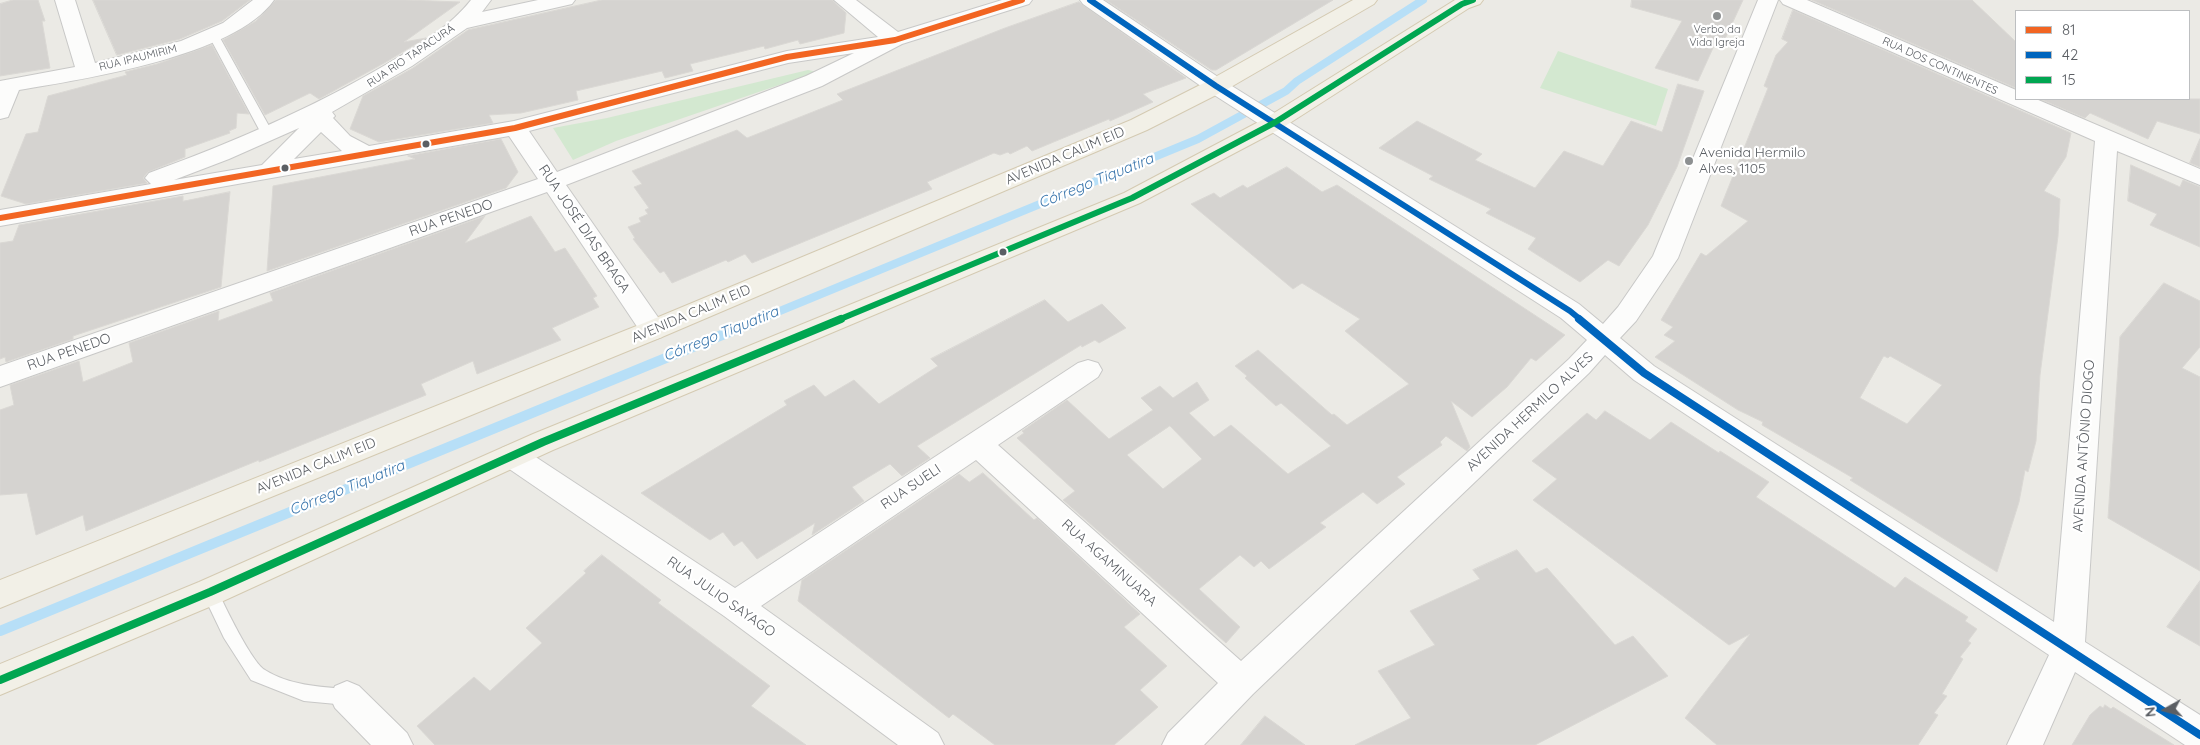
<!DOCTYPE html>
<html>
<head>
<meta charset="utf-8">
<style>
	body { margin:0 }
	#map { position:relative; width:2200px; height:745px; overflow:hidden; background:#ebeae5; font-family:Quicksand,sans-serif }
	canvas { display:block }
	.legend { position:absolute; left:2015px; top:10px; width:175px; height:90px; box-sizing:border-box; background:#fff; border:1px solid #bdbfc1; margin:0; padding:6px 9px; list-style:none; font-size:15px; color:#5b5f64 }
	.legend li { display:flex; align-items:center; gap:10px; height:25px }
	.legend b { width:25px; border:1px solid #bdbfc1 }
	.north { position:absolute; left:2140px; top:685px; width:50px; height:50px; -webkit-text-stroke:4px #fff; paint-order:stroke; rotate:263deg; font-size:14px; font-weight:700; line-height:20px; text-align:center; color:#5b5f64 }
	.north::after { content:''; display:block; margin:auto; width:18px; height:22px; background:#5b5f64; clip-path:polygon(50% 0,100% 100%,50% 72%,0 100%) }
</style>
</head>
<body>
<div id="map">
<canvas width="2200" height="745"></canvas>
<ul class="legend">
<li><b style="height:6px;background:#f26522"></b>81</li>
<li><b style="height:6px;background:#0065bd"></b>42</li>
<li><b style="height:6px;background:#00a651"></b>15</li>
</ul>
<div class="north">N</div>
</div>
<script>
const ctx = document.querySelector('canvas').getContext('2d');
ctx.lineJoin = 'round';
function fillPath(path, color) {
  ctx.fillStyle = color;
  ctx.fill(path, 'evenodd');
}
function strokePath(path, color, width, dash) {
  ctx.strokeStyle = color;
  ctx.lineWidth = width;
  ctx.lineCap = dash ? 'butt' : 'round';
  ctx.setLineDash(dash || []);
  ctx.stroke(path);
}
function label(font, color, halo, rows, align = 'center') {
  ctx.font = font + ' Quicksand,sans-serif';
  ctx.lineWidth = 4.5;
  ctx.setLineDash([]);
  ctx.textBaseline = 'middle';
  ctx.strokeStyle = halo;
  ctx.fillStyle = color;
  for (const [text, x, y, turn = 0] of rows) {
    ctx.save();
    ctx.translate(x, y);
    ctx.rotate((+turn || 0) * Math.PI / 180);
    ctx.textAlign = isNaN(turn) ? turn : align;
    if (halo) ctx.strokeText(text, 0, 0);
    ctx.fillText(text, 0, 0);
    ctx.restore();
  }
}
fillPath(new Path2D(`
	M1558 51 1668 89 1656 126 1540 88Z
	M808 70 817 72 616 141 573 160 553 128 607 118Z`), '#d3e8d0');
strokePath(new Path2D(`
	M758 320 1198 139 1286 91 1297 81 1423 0`), '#b7dff7', 8);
strokePath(new Path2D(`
	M0 631 761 319`), '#b7dff7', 10);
const building = new Path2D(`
	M13 0H38L45 21H42L50 68 0 76V4Z
	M93 0H250L222 21 180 39 117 55Z
	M276 0H406L460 2 404 42 426 38 386 62 319 99 310 93 265 115 223 40 256 21Z
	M602 0H832L846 13 844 33 800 44 798 40 765 49 764 46 690 64 693 71 665 78 662 71 576 91 578 100 521 113 489 115 493 123 379 142 350 129 363 96 413 68 468 30Z
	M1106 0H1333L1216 70H1212Z
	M1632 0H1743L1725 39 1718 37 1698 81 1655 68 1682 21 1631 7Z
	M1812 0H1972L2016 42V88Z
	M1079 2 1186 78 1143 94 1153 102 1110 121 1109 119 1032 151 1027 146 1010 154 1008 152 1000 155 994 153 927 182 932 189 752 263 745 254 728 262 726 260 672 283 664 271 660 273 633 239 635 238 628 227 641 222 639 218 648 214 645 210 649 208 634 187 642 184 632 171 737 130 747 138 843 100 837 94 1005 28Z
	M1793 10 2071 133 2066 157 2044 191 2060 199 2058 236 2040 375 2036 441 2028 472 2025 470 2019 502 1997 572 1850 480 1853 478 1762 425 1763 422 1738 410 1655 357 1675 341 1664 335 1673 327 1661 320 1701 253 1706 256 1748 221 1721 206 1768 88 1764 86 1776 55 1788 42 1782 39ZM1884 356 1888 358 1890 356 1942 385 1907 424 1860 398Z
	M212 45 249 114 237 113 236 128 229 131 230 133 185 149V157L148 172 143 178 147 183 26 204 1 196 26 134 38 132 48 96 127 75 125 72 157 64Z
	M1678 84 1704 91 1677 167 1648 225 1619 266 1608 260 1580 282 1528 249 1536 238 1486 213 1491 209 1429 179 1433 176 1379 148 1417 121 1482 154 1475 160 1535 188 1564 151 1603 166 1631 121 1662 132Z
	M2040 99H2200V134L2157 121 2148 139 2090 113 2085 118Z
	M501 139 518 172 506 188 267 271 273 186 415 159 408 156Z
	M2200 139V167L2190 163Z
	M2131 165 2180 187 2183 180 2200 187V247L2150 225 2157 214 2128 201Z
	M1287 167 1322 192 1337 185 1565 335 1536 361 1531 358 1507 387 1472 417 1451 401 1470 447 1467 451 1446 436 1440 442 1442 445 1397 477 1405 484 1377 504 1363 492 1320 523 1326 527 1269 569 1261 561 1254 567 1240 555 1199 589 1240 627 1226 643 1063 500 1075 491 1017 438 1024 433 1022 431 1067 400 1109 439 1153 410 1141 398 1160 386 1173 398 1197 382 1209 400 1189 413 1214 437 1231 425 1288 474 1331 446 1281 403 1276 406 1245 378 1247 376 1235 366 1258 350 1332 415 1334 414 1347 425 1409 384 1345 331 1360 319 1302 283 1293 289 1191 204 1214 193 1220 198 1243 185 1247 188ZM1170 426 1202 459 1163 489 1127 455Z
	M230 192 221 287 73 336V339L6 362 5 357 0 359V243L13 241 19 225 183 196V201Z
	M485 216 465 243 531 216 555 252 565 248 597 296 593 298 599 307 552 328 561 340 477 374 473 361 421 384 426 395 259 462V460L86 531 83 515 36 535 27 493 0 495V410L14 405 10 385 79 361 83 382 133 362 129 343 219 311 218 321 273 301 270 293Z
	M2164 283 2200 301V347L2182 368 2200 377V571L2108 518 2120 337Z
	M1045 300 1068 322 1102 304 1126 328 1099 343 1095 340 1082 347 1081 345 917 446 930 458 902 476 890 464 852 487 864 501 812 535 815 523 757 559 742 541 734 546 723 532 710 540 641 493 787 405 784 401 814 385 825 397 854 380 879 404 938 366 931 359Z
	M1605 411 1650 440 1671 422 1719 453 1720 451 1769 482 1756 497 1895 588 1905 577 1968 617 1965 621 1977 629 1968 641 1971 643 1960 657 1963 659 1942 694 1947 696 1934 713 1938 715 1918 745H1717L1685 718 1750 634 1729 645 1533 500 1557 479 1532 461 1587 413 1596 420Z
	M983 473 1034 520 1037 518 1140 614 1124 627 1167 666 1140 690 1158 707 1114 745H995L953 714 949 718 798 601 802 580 959 474 969 482Z
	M1517 550 1536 573 1547 568 1615 645 1633 636 1668 676 1535 745H1355L1411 718 1378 671 1435 645 1410 611 1480 579 1473 570Z
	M602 555 661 600 658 603 770 686 751 706 806 745H435L417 726 474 677 490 691 542 643 526 628 586 573 584 571Z
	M2200 581V646L2167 627Z
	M2105 705 2111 709 2113 707 2174 745H2072L2090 715 2100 706 2103 708Z
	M1265 716 1305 745H1241Z`);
fillPath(building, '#d5d3d0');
strokePath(building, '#dad8d4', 1);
const service = new Path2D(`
	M214 33 219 36 274 135 272 137 268 138 262 135 209 36Z
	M210 585 216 587C223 603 252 663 265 670 289 685 319 687 347 689L353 691 356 697 353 703 347 705 304 701 251 680 224 638 202 592 204 587Z`);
const minor = new Path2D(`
	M55 0H75L95 63 181 41 223 23 253 0H274C235 56 85 79 19 90L8 117 0 119V81L75 67Z
	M471 0H491L482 12 538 0H575L572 4 467 28 412 66 332 112 335 116 333 118 350 136 369 146 514 121 787 51 878 37 834 0H856L898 32 1002 0H1032L1029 4 902 44 822 86 566 185 662 323 666 330 662 337 653 340 644 337 547 192 0 387V366L538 179 509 136 0 226V210L151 184 145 178 149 173C231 143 311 109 387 64 417 46 449 28 471 0ZM854 53 806 76 557 172 529 131 788 63ZM299 128 262 165 174 180 229 159ZM321 132 342 151 294 159Z
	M1080 0H1103L1224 81 1579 304 1603 324 1618 307 1653 256 1758 0H1778L1678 258 1636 321 1620 338 1654 366 2054 622 2095 141 1783 4 1780 0H1807L2016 90V99H2036L2200 169V185L2117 151 2085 642 2200 715V745H2185L2075 672 2043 745H2007L2049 655 1634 380 1605 355 1589 373 1253 694 1204 745H1162L1168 733 1218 683 976 460 761 606 938 733 944 745H898L724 616 502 464 497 456 502 448 512 444 522 448 735 588 1078 363 1088 360 1098 363 1102 370 1098 377 998 445 1241 661 1569 359 1587 340 1561 318 1208 91 1083 4Z
	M347 681 359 686 407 733 413 745H371L335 708 330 697 335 686Z`);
const primary = new Path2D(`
	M1353 0H1377L1374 4 1224 91 1147 130 662 337 0 608V580L644 323 1131 120 1208 81Z
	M1455 0H1483L1480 4 1469 8 1282 128 1140 203 553 450 221 602 0 695V664L199 582 533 434 1124 193 1266 118Z`);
strokePath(service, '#c8c8c7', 2);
strokePath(minor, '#c8c8c7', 2);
strokePath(primary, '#d4cab2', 2);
fillPath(service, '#fcfcfb');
fillPath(minor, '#fcfcfb');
fillPath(primary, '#f2f0e7');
strokePath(new Path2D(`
	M0 218 515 128 787 57 895 40 1022 0`), '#f26522', 6);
strokePath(new Path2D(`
	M1090 0 1216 86 1570 311 1581 320`), '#0065bd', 6);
strokePath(new Path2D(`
	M1579 319 1644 373 2200 735`), '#0065bd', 8);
strokePath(new Path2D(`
	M838 320 1132 198 1274 123 1462 4 1473 0`), '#00a651', 6);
strokePath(new Path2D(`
	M0 680 210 592 543 442 841 319`), '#00a651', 8);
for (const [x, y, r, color] of [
	[1717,16,5,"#8d9091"],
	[426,144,4.5,"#5b5f64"],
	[1689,161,5,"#8d9091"],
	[285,168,4.5,"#5b5f64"],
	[1003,252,4.5,"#5b5f64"]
]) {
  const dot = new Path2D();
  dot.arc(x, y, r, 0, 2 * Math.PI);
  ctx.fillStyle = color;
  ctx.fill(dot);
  strokePath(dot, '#fff', 2);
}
label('11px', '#5b5f64', '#fff', [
	["Verbo da",1717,30],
	["Vida Igreja",1717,43]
]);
label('11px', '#5b5f64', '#fff', [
	["RUA RIO TAPACURÁ",411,56,-34],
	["RUA IPAUMIRIM",138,58,-14],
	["RUA DOS CONTINENTES",1940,66,24]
]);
label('14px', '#5b5f64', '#fff', [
	["Avenida Hermilo",1699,153],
	["Alves, 1105",1699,169]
], 'left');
label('14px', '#5b5f64', '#fff', [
	["AVENIDA CALIM EID",1065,156,-23],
	["RUA PENEDO",451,218,-19],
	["RUA JOSÉ DIAS BRAGA",584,229,56],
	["AVENIDA CALIM EID",691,314,-23],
	["RUA PENEDO",69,352,-19],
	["AVENIDA HERMILO ALVES",1530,412,-43],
	["AVENIDA ANTÔNIO DIOGO",2084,446,-86],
	["AVENIDA CALIM EID",316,466,-22],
	["RUA SUELI",911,487,-34],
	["RUA AGAMINUARA",1109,563,42],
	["RUA JULIO SAYAGO",721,597,35]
]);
label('italic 15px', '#3975ac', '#fff', [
	["Córrego Tiquatira",1096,181,-22],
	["Córrego Tiquatira",721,334,-22],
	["Córrego Tiquatira",347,488,-22]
]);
</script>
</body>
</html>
